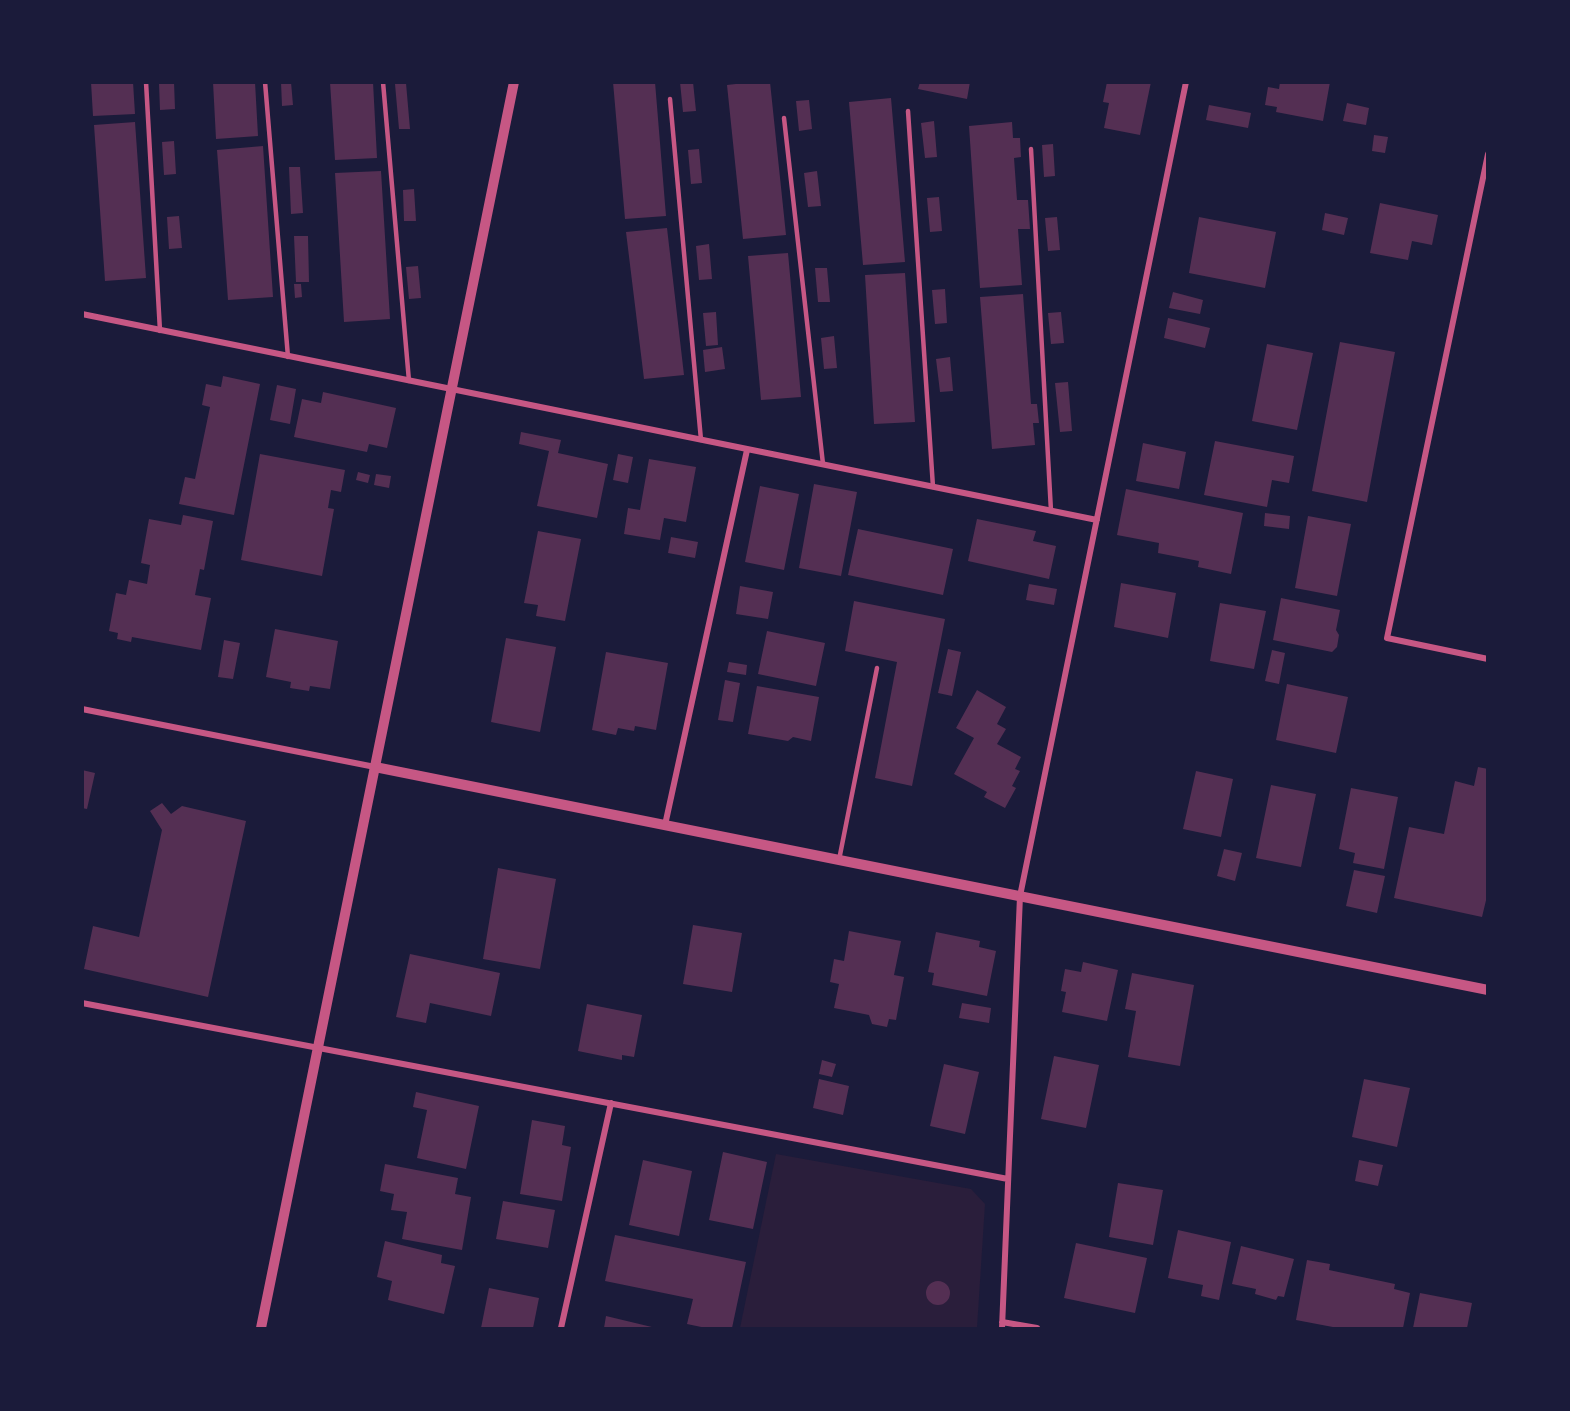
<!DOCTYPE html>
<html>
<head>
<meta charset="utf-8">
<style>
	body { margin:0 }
	#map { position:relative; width:1570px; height:1411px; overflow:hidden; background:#1b1b3a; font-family:"PT Serif",serif }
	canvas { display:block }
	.frame { position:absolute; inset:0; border:84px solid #1b1b3a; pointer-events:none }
</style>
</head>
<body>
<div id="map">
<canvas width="1570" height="1411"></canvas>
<div class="frame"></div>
</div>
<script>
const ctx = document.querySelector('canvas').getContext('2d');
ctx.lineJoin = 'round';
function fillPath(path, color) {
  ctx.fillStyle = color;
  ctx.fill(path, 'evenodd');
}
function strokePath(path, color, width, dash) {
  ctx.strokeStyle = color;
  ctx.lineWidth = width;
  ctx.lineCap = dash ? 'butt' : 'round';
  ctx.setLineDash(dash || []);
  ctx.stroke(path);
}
fillPath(new Path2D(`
	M776 1154 971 1189 985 1204 977 1328H740Z`), '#2a1e3b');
fillPath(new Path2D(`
	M91 82H133L135 114 93 116Z
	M174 82 175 109 160 110 159 83Z
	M213 82H255L258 136 216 139Z
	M281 82H291L293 105 282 106Z
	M330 82H373L377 158 335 160Z
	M613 82H655L666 216 625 219Z
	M680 82H693L696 111 683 112Z
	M753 82H770L786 235 743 239 727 85Z
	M920 82H970L967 99 918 89Z
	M1107 82H1151L1140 135 1104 128 1109 103 1103 102Z
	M1280 82H1330L1323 121 1276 112 1277 107 1265 105 1268 87 1279 89Z
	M406 83 410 129H399L395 84Z
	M891 98 905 262 863 265 849 102Z
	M809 100 812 129 799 131 796 101Z
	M1347 103 1369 108 1366 125 1343 121Z
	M1209 105 1251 113 1248 128 1206 120Z
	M934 121 937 157 925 158 921 123Z
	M135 122 146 278 105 281 94 125Z
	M1012 122 1013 138H1020L1021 157 1014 158 1017 200H1028L1030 229H1018L1022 285 980 288 969 126Z
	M1374 135 1388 137 1385 153 1372 151Z
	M174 141 176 174 164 175 162 142Z
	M1053 144 1055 176 1044 177 1042 145Z
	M263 146 273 297 228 300 217 150Z
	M699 149 702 183 691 184 688 150Z
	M289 167H300L303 213 291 214Z
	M381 171 390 319 344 322 335 173Z
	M817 171 821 206 808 207 804 173Z
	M414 189 416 221H404L403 190Z
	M939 197 942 231 930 232 927 198Z
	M1380 203 1438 215 1432 245 1412 241 1408 260 1370 253Z
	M1325 213 1348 218 1344 235 1322 230Z
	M179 216 182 248 169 249 167 217Z
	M1057 217 1060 250 1048 251 1045 218Z
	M1199 217 1276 232 1265 288 1189 273Z
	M667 228 684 375 644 379 626 232Z
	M294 236H308L309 282H296Z
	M709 244 712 279 699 280 696 246Z
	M788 253 801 397 761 400 748 256Z
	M418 266 421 298 409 299 406 267Z
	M815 268H827L830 302H818Z
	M905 273 915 422 874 424 865 275Z
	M294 284H301L302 297 295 298Z
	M945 289 947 323 935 324 932 290Z
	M1173 292 1203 300 1200 314 1169 308Z
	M1023 294 1031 404H1037L1039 423H1033L1035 445 992 449 980 297Z
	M716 312 718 345 706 346 703 313Z
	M1061 312 1064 343 1051 344 1048 313Z
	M1168 318 1210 328 1205 348 1164 338Z
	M834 336 837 368 824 369 821 338Z
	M1340 342 1395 352 1367 502 1312 491Z
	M1267 344 1313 353 1297 430 1252 421Z
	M722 347 725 369 705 372 703 350Z
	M950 357 953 391 940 392 936 359Z
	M223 376 260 384 234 515 179 504 185 477 195 479 210 407 202 405 206 384 221 387Z
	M1068 382 1072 431 1060 432 1055 383Z
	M277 385 296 389 290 424 270 420Z
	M323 392 396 408 387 448 369 444 367 452 294 437 302 399 321 403Z
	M521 432 561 440 558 453 608 464 597 518 537 506 549 451 519 444Z
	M1215 441 1294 456 1289 483 1272 480 1267 507 1204 495Z
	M1143 443 1186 452 1179 489 1136 481Z
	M260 454 345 470 341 492 331 490 328 508 334 509 322 576 241 560Z
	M618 454 633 457 628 483 613 480Z
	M649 459 696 467 686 522 664 518 660 540 624 534 628 508 640 510Z
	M358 472 370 475 368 483 356 480Z
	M376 474 391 476 389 488 374 485Z
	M814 484 857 492 841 576 799 568Z
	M760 486 799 494 784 570 745 562Z
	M1126 489 1243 513 1231 574 1198 567 1199 561 1158 553 1159 543 1117 535Z
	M1265 513 1290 516 1289 529 1264 526Z
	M183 515 213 521 204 570 200 569 195 595 211 598 201 650 132 637 131 642 117 639 118 633 109 631 116 593 126 595 129 580 147 584 150 565 141 563 149 519 181 525Z
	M1308 516 1351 524 1337 596 1295 588Z
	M977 519 1036 531 1033 541 1056 546 1049 579 968 561Z
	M858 529 953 549 943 595 848 575Z
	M538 531 581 539 565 621 536 616 538 605 524 603Z
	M671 537 698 542 695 558 668 553Z
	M1121 583 1176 593 1168 638 1114 627Z
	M1029 584 1057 589 1054 605 1026 600Z
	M740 586 773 592 768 619 736 614Z
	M1281 598 1340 610 1336 630 1339 635 1337 647 1332 652 1273 640Z
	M854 601 945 619 912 786 875 778 897 662 845 651Z
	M1220 603 1266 611 1254 669 1210 661Z
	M275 629 338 641 330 689 310 686 309 691 290 688 291 682 266 677Z
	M767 631 825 643 816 686 758 674Z
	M506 638 556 647 540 732 491 722Z
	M224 640 240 643 233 679 218 677Z
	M948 649 961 652 952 696 938 693Z
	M1272 650 1285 653 1279 684 1265 681Z
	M606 652 668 663 656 730 635 726 634 731 618 728 616 735 592 730Z
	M729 662 747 665 746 675 727 672Z
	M725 680 740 683 733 722 718 720Z
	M1287 684 1348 697 1336 753 1276 740Z
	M757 686 819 697 811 741 793 737 788 741 748 734Z
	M977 690 1006 707 997 724 1006 729 997 744 1021 757 1015 769 1020 771 1012 786 1016 788 1005 808 984 797 987 792 954 774 974 738 956 728Z
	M1478 767 1488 769V892L1482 917 1394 898 1409 827 1444 834 1455 781 1474 786Z
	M82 770 95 773 87 809 82 808Z
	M1196 771 1233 779 1221 837 1183 829Z
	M1271 785 1316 794 1301 867 1256 858Z
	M1351 788 1398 797 1384 869 1353 863 1355 853 1339 849Z
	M162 803 171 814 182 806 246 821 208 997 84 969 93 926 139 937 162 830 150 811Z
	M1224 849 1242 853 1235 881 1217 876Z
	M498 868 556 879 540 969 483 959Z
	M1354 870 1385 876 1377 913 1346 906Z
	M693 925 742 933 732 992 683 984Z
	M849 931 901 941 894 975 904 977 896 1020 889 1019 887 1027 872 1024 869 1015 834 1008 839 984 830 982 834 959 844 961Z
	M936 932 980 941 979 947 996 951 987 996 932 985 934 973 928 972Z
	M410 954 500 973 491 1016 430 1003 426 1023 396 1017Z
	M1083 962 1118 970 1107 1021 1062 1012 1066 992 1061 991 1065 969 1081 972Z
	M1132 973 1194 985 1180 1066 1128 1057 1136 1011 1125 1009Z
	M962 1003 991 1008 989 1023 959 1018Z
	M587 1004 642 1015 634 1057 622 1055V1060L578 1051Z
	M1054 1056 1099 1065 1086 1128 1041 1119Z
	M822 1060 836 1064 832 1077 819 1074Z
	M944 1064 979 1072 965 1134 930 1126Z
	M819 1079 849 1086 843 1115 813 1108Z
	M1364 1079 1410 1088 1397 1147 1352 1137Z
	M416 1092 479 1106 466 1169 417 1158 427 1110 413 1107Z
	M532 1120 565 1126 562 1145 571 1147 562 1201 520 1194Z
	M723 1152 767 1162 753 1229 709 1220Z
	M643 1160 692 1171 679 1236 629 1225Z
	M1359 1160 1383 1165 1378 1186 1355 1181Z
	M385 1164 458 1178 455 1194 471 1197 462 1250 402 1239 407 1212 391 1210 394 1194 380 1191Z
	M1118 1183 1163 1190 1153 1245 1109 1237Z
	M503 1201 555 1210 548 1248 496 1239Z
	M1178 1230 1231 1242 1219 1300 1201 1296 1203 1285 1168 1278Z
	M615 1235 746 1262 732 1328H706L687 1324 693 1299 605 1281Z
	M385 1241 442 1255 441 1263 455 1266 444 1314 388 1300 392 1281 377 1277Z
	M1076 1243 1147 1258 1135 1313 1064 1298Z
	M1241 1246 1294 1259 1284 1297 1278 1296 1276 1300 1255 1294 1256 1289 1232 1284Z
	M1307 1260 1330 1264 1329 1270 1395 1284 1394 1289 1410 1293 1403 1328H1338L1296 1320Z
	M926 1293a12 12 0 1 1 24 0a12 12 0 1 1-24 0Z
	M489 1288 539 1298 533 1328H481Z
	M1420 1293 1472 1303 1467 1328H1413Z
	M606 1316 656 1328H604Z`), '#542f53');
strokePath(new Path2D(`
	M146 82 160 331
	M265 82 288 357
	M383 82 409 381
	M670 99 701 440
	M908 111 933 487
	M784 118 823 464
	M1031 149 1051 511
	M839 860 877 668`), '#c65784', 4.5);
strokePath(new Path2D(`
	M1488 154 1387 638 1488 659
	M82 314 1097 520
	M82 709 375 767
	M665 825 747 450
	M82 1003 1008 1179
	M1002 1322 1037 1328
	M561 1328 611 1103
	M1002 1328 1020 896 1186 82`), '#c65784', 6);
strokePath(new Path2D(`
	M375 767 1488 990
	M261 1328 514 82`), '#c65784', 10);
</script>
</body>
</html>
